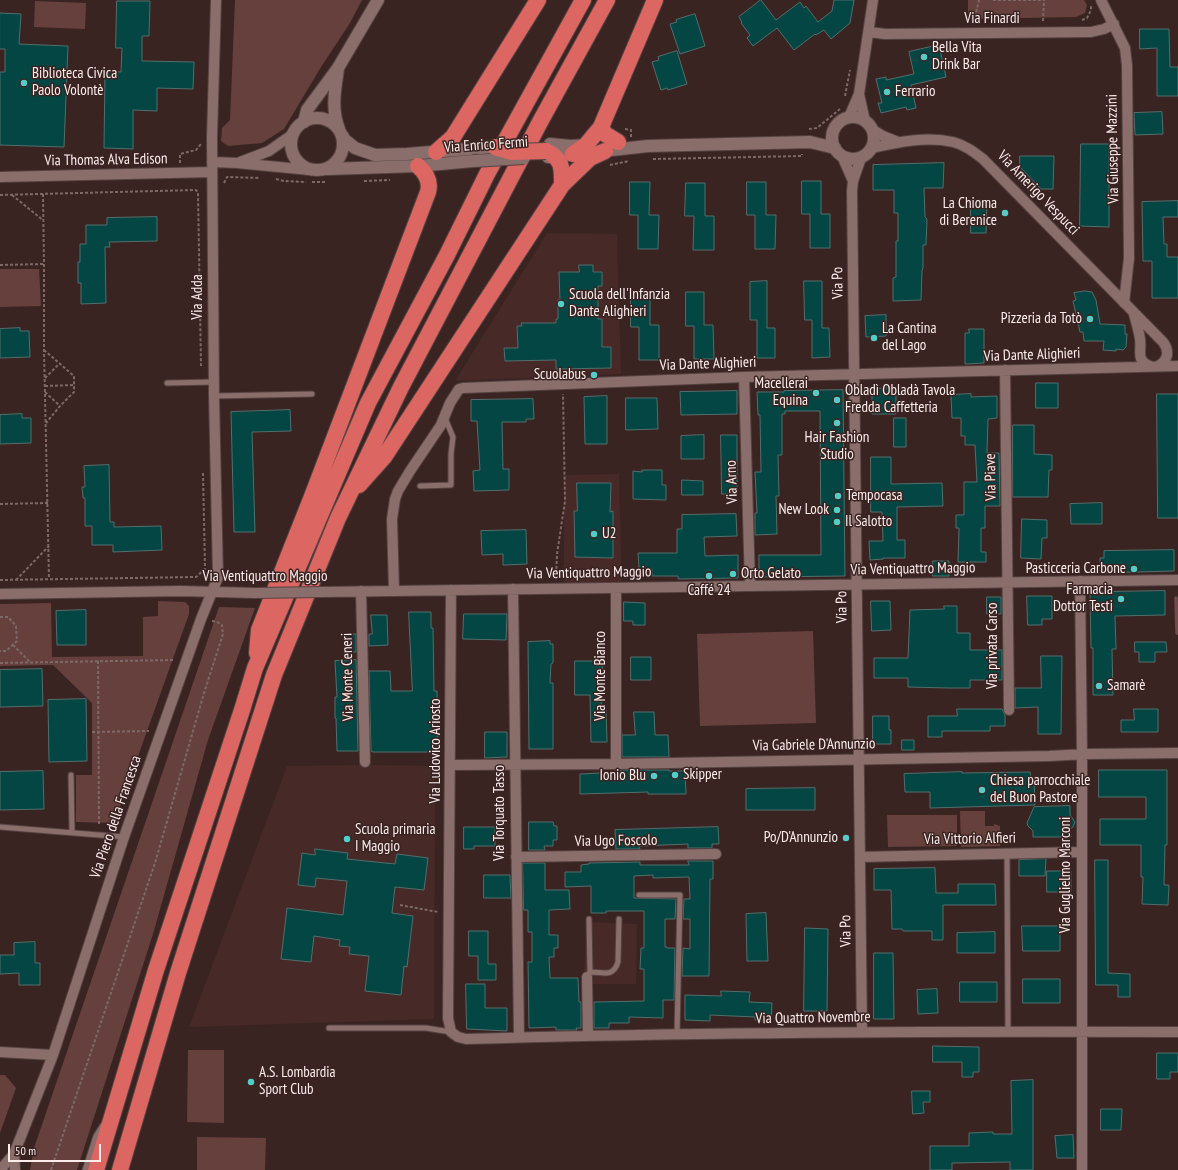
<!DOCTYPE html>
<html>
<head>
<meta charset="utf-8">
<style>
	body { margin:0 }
	#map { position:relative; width:1178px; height:1170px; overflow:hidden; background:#3a2422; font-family:"PT Sans Narrow",sans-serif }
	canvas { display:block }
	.scale { position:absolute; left:8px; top:1144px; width:93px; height:18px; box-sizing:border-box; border:2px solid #fcedeb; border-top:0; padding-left:5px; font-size:12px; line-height:14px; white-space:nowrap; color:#fcedeb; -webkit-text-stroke:3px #3a2422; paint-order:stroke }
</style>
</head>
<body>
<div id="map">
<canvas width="1178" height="1170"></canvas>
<div class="scale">50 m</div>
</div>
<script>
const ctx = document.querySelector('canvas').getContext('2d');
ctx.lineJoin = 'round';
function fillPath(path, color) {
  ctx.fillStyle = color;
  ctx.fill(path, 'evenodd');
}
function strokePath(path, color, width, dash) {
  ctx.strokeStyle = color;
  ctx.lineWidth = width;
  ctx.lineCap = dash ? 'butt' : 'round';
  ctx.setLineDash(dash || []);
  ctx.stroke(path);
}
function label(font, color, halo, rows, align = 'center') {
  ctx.font = font + ' "PT Sans Narrow",sans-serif';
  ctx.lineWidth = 3;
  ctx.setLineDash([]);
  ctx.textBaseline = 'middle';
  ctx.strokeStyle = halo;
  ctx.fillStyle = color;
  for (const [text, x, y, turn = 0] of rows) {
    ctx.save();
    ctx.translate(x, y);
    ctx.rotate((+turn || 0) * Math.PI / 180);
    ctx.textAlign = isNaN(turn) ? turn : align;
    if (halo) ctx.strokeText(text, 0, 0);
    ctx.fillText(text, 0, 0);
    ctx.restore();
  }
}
fillPath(new Path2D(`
	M547 233 617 234 621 374 455 381Z
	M619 474 622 584H564V475Z
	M367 765 435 766 434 1019 189 1027 287 766Z
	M586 922 637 924 636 984H584Z`), '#472927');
fillPath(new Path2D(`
	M235 0H362L350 23 321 67 284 129 262 143 228 146 221 141 222 128 230 120Z
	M968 0H1084L1087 5 1085 13 1076 17 968 19Z
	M35 1 86 3 85 29 34 27Z
	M0 269H39L41 306 0 307Z
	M158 601 185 602 189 606V614L114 823 76 822V775H92V703L53 665 0 666V604L51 603 52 657 143 656V617L158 616Z
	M219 607 255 608 208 740 153 934 77 1170H30L34 1148Z
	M813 631 816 723 700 726 697 634Z
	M960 811H985V826H994V824L1000 826V846L961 847Z
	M887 815H957V846L888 847Z
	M188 1050H224V1123L187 1122Z
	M0 1075H5L16 1088 0 1133Z
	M197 1137 266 1138 265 1170H197Z`), '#65403d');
strokePath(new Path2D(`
	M1176 598 1177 633H1178`), '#724c4c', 3.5);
const building = new Path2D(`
	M761 0 776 20 800 2 804 8 806 6 818 22 832 11 834 0H854L850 23 831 39 824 30 816 35 815 34 794 50 777 28 753 46 747 38 750 35 741 23 742 22 739 17Z
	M117 1H150L149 36H142V61L194 62 193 89 157 88V111L133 110V149L104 148 105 71 121 72 122 48H116Z
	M0 13 21 14 19 44 68 46 64 147 0 145V72H5V49H0Z
	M695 14 705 46 680 54 670 24 677 22 676 20Z
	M1140 29H1169L1170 67H1178V96H1157V48L1140 49Z
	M939 45 946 77 911 85 916 108 907 110 906 107 881 113 878 103H882L876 79 886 77V80L914 74 909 52Z
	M677 51 687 84 668 90 667 88 661 90 652 62 659 60 658 57Z
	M1162 112 1163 134 1135 135 1134 113Z
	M1081 144H1109V227L1080 226Z
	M1020 156H1054L1053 189H1041L1020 167Z
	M944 163 943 188H924L925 217 927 219 926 245H923V268L922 271 921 300 893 301V278L896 277V241H898V213H894V190H873V165Z
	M802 181H821V214H830V248H810V214H802Z
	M630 182H650L649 215H659L658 249H638V215H630Z
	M747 182H766V215H776L775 249H755V215H747Z
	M686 183H705V216H714V250H693L694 216H685Z
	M971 200H987L986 233H971Z
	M1178 201V217H1163L1164 244H1167V257H1178V298H1152V261H1143L1142 202Z
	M157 217V241L109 242 110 247H105L106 303 81 304V283H78V262H80V244H86V225H107V218Z
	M579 265H593V272H602V286H598V319H602V347H611V368L556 369V360L505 361 504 348H518L517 326H522L521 323H556V319H558V300H560L559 272H579Z
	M767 281V328H775V358H757V320H750V282Z
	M804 281H822V328H829L830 357 812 358V320H805Z
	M1085 291 1092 292 1096 300 1100 324 1125 325V334H1127L1126 347 1123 350 1116 349V351L1103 350 1104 341H1084L1083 332H1080L1073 301 1076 300 1074 293Z
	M631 292H650V325H659V360H639V327H631Z
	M686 292H704V325H713L714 359H694V326H686Z
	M886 315V336L866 337 865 316Z
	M20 328V331H29L30 357 0 358V329Z
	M969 329H984V363L965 364V333H969Z
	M1036 383H1058V408H1036Z
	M896 388V414H872V389Z
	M843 390 845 576 759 577V555H821L820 411H785V414H782V455H778L779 496H776L777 534 755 535V513H757L755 472H761L760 415H758L757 392H784V391Z
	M737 391V414L681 415 680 392Z
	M971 394V397L997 396V418L988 419 987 453H999L1000 506H985V528H981V552H986V562H958L959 528H956V515H964V482H977L975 445H965V436H961V418H952L951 395Z
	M1157 394H1178V518H1158Z
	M607 396V444H585L584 397Z
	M626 398H657L658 429 626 430Z
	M533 399 534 419H526V422H502L503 469H509V490L474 491 473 471 480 470 477 421H471V400Z
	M290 410 291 431 252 432 255 532H234L231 412Z
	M22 414V418H31V443L0 444V415Z
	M894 418H906V447H894Z
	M1013 425H1034V454L1052 455V470H1049L1048 497H1013Z
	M704 435V459H681V436Z
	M721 435H737V494H722Z
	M871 457H891V484L942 483 943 506 897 507V540H905V558H883V559L870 560 869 541H883L882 512H871Z
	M109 465 110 522H114V527L161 526 162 550 113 552V545H92V526H85V498H83L82 487H85L84 466Z
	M642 470H662V485H666V500L633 499V471L642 472Z
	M682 480 703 481V495H682Z
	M577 483H611L610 512 613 511V558L575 557 574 511H577Z
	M1102 503V524H1071L1070 504Z
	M736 514 737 536 704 537 705 556 738 555V578L678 579V576H652V569H639L638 553H677V529H682V515Z
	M1022 519 1047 520V538H1042L1041 559 1021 558Z
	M526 530 527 564 503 565V554L482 555 481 531Z
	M1174 550V571L1100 573V558H1104V551Z
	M933 561H949V576H933Z
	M1165 591V615L1115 616 1116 649H1112L1113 695H1093V648H1091L1090 594H1101V592Z
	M1027 596H1052V619H1042V625H1028Z
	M987 597H1001V614H987Z
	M871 601H890L891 630 872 631Z
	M624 602 645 603V625H633V621H624Z
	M944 606H957V633H970V650H1002V680H970V688H949L908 687V678H874V658H908L910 610 944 609Z
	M86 610V645H57L56 611Z
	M409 612H431V628H433L434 691H437L438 752H373L371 751 369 671H390L391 691H412Z
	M464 614H507L506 640 463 639Z
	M371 615H387L388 645 369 646V634H372Z
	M347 634H356V652H347Z
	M550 641V644H553V663L551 664 550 683H553V749H529L528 642Z
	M1135 642H1166L1167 652H1155V662H1139V652H1135Z
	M1041 656H1062L1061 734H1038V707L1015 708V688H1041Z
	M631 657H651V680H631Z
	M356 660 358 751H337L336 718H335V697H337L335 661Z
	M575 661H602L603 682H602L601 710H606L607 742H591L590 695H575Z
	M42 669 43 706 0 707V670Z
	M86 699 87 761 49 762 48 700Z
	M957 709H1002L1005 715V726H990V731H942V737H928V716H957Z
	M1134 709H1158V732H1121V720H1134Z
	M634 712H654L655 735H668L669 757H622V735H635Z
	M873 716H889V730H891V744H873Z
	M485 732H507V757L485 758Z
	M902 740H914V750H902Z
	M621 770H669V771H685L686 794H648V792L580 794V774L621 772Z
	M1099 770H1167V845H1165L1164 885H1169L1168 905 1142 904 1143 877H1141V845H1100V819H1146V797H1099Z
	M43 771 44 809 0 810V772Z
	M962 772V773L1030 772 1031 778 1034 777 1035 805 930 808V792H905L904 774Z
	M815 788V810H746V789Z
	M1070 806V815L1075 822 1073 827 1070 829 1071 837H1033V831L1028 826 1027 823 1034 807Z
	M529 822H553L554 826H557V840H553V846H544L545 850H529Z
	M464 827H495V846H474V849H464Z
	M718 827 719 844H712V848H688V844L639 846 640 849H616L615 830Z
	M315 849 348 853 347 859 395 864 397 854 428 858 424 890 395 887 392 913 413 916 407 967 404 966 401 995 365 991 369 956 349 954 350 947 339 946 340 940 314 936 311 962 281 959 287 908 343 915 347 881 316 878 315 887 298 885 302 853 315 855Z
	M1046 859 1045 876H1019V860Z
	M1095 860H1108V973L1130 974V997H1118V985H1096Z
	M688 861H713V879H710L709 976H682L683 948 690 949V919H683L684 899H690L689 877 653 878V875L634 876V898L676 899 675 919H665V947H667V948H675L674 1000H663V1018L629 1017V1023H609V1028H594V1002L644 1001V969H640L641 948H644V911H606V913H591V886L565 887V872H581V865L589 864V863L640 862V865H689Z
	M523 863H545V890H569L570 909 549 910V935H558V948H554V957H549L550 978H578L579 1002H581V1028H576L577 1030H556V1027L529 1028 528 962H532V932H528V910H524Z
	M935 868 936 893H958V884H995L996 905H943V940H932V931H903L902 929H892L891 890H874V869Z
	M1047 871H1071V892H1047Z
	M484 875H510L511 898H484Z
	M766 913 768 961H747L746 914Z
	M1022 926H1060V951H1023Z
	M805 928 828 929 827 1011H804Z
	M469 931H488V964H496V980H478V956H469Z
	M995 932V953H957V933Z
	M35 942V963H40V985H19V973L0 974V955H14V943Z
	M874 953H893L894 1019H874Z
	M1023 979H1060V1003H1023Z
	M960 982H997V1002H960Z
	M466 984H485V1008H507V1031L467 1029Z
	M937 989 938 1013 918 1014 917 990Z
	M721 991 750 992 749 1002 772 1003 771 1022H762V1020H755V1017L710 1015V1021L685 1020V995L721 996Z
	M933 1046 979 1047V1072H973V1077H962V1062H933Z
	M1157 1053H1178V1072H1170V1079H1157Z
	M1033 1080V1170H1010V1162L952 1163V1170H930V1146H969V1133L993 1132V1134H1012L1011 1081Z
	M912 1091H930V1102H923L924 1113 913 1114Z
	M1101 1109H1122L1121 1130H1101Z
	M1073 1135 1074 1158H1057L1055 1136Z`);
fillPath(building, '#034644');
strokePath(building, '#516f6d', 1);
const service = new Path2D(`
	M167 383 214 382
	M214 396 312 394
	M420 486 451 485V454L453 437 445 418
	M71 775 72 832
	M0 827 124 837
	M1007 853 1008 1032
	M639 895H680L677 1034
	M589 919 590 972
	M587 977 590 972C603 972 613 978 618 962L619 919
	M329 1028H426L451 1032
	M85 1170 96 1136 103 1125`);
const minor = new Path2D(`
	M1101 0 1125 48 1127 65 1129 258 1124 303
	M869 32 885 34 1091 32 1104 29 1114 24
	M859 94 865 121
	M849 117 859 94 873 0
	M873 130 883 136 898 142
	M872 148C898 142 927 136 953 142 965 145 974 152 983 159L1163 342C1170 351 1168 361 1158 366
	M842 156 853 181
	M861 158 853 181 852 191 862 1032
	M212 162 237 163 310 170
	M240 162 269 151 293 134
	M0 177 212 172
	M1134 314C1136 322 1139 331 1140 339 1142 351 1135 360 1150 366
	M1005 370 1009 710
	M744 377 750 586
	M1080 581 1082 754V1170
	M616 588V764
	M513 589 519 1037
	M451 590 448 1018 451 1032 458 1037 466 1039C703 1032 941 1031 1178 1032
	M361 591 365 762
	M394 591 392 519 395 499 398 491 410 471 441 425 450 403 459 389 463 388 744 377 1178 366
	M322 592 1178 580
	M0 594 180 591 255 593
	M451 765 616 764 1049 756 1087 754 1178 753
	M516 857 716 854
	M860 857 1081 852
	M587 977 588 1035
	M0 1052 53 1055
	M14 1154 53 1055 124 837 201 619 218 577 214 396 212 137 216 0
	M0 1170 14 1154 15 1170`);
const tertiary = new Path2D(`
	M338 69C335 90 331 109 339 129
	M832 138a21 21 0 1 1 42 0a21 21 0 1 1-42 0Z
	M291 144a26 26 0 1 1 52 0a26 26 0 1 1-52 0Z
	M304 122 307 110 338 68 378 0
	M342 135 345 140 355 148 375 155 407 154 480 148
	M550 144 570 146 587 145
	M548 157 648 146 810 142 835 148
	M327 169 418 166 473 161`);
const trunk = new Path2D(`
	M601 127 605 134 618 142
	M546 151C563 159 562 168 562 185
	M436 152 453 137 538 0
	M573 154 586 145 601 127 655 0
	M359 485 384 457 562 185 590 158 605 151
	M257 653 259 630 313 494 428 192C431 181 426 173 418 166
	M96 1170 156 970 242 710 255 668 368 403 447 255 487 174 583 0
	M120 1170 178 973 274 675 338 518 401 387 540 122 607 0`);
strokePath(service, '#554241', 7);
strokePath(minor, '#554241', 12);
strokePath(tertiary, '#554241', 14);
strokePath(trunk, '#554241', 18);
strokePath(new Path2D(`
	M993 0H1045
	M1082 20 1087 18 1091 10V5
	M1043 21 1044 1
	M974 22 979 0
	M845 96 850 70
	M625 129 631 130V137
	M809 129 817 128 840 109
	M653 159 802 156V154
	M180 163V154L196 150 201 144
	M610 165 629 161
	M276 179 284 181 306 182
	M364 181 390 180
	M312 182H326
	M224 183 227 177 260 178
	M43 194 44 264V350L49 579
	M0 195 196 190 198 193 201 366
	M12 195 44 221
	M0 265 44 264
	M44 350 74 376V392L60 406 46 423
	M45 378 59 364
	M45 386 74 385
	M45 392 60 406
	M203 473 205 569
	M0 504 48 503
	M556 579 557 554 565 501 563 394
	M0 580 196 577 205 569
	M16 580 49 546
	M0 617H8L16 626 17 641 6 651H0
	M13 645 30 662
	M98 661 99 826
	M0 663 175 660
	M92 732 149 731
	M400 905 438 912
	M51 1170 155 863 204 693 223 634 222 625 217 622 212 621`), '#7d6967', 2, [3, 2]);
strokePath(service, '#896e6b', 5);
strokePath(minor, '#896e6b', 10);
strokePath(tertiary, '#896e6b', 12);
strokePath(trunk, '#dc6662', 16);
const minorBridge = new Path2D(`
	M255 593 322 592`);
const tertiaryBridge = new Path2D(`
	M480 148 503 146
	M473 161 524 158`);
const trunkBridge = new Path2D(`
	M495 147 512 152 546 151`);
strokePath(minorBridge, '#554241', 12, []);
strokePath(tertiaryBridge, '#554241', 14, []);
strokePath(trunkBridge, '#554241', 18, []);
strokePath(minorBridge, '#896e6b', 10);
strokePath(tertiaryBridge, '#896e6b', 12);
strokePath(trunkBridge, '#dc6662', 16);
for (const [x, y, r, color] of [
	[924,57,4,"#54cdc8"],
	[24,83,4,"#54cdc8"],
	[887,92,4,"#54cdc8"],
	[1005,213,4,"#54cdc8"],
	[561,304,4,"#54cdc8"],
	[1090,319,4,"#54cdc8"],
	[874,338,4,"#54cdc8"],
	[594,375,4,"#54cdc8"],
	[816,393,4,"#54cdc8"],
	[837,400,4,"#54cdc8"],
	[837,423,4,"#54cdc8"],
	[838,496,4,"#54cdc8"],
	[837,510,4,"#54cdc8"],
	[837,522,4,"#54cdc8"],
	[594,534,4,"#54cdc8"],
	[1134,569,4,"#54cdc8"],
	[733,574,4,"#54cdc8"],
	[709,576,4,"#54cdc8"],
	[1121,599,4,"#54cdc8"],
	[1099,686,4,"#54cdc8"],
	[675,775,4,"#54cdc8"],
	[654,776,4,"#54cdc8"],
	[982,790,4,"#54cdc8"],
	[846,838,4,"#54cdc8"],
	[347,839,4,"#54cdc8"],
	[251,1082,4,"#54cdc8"]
]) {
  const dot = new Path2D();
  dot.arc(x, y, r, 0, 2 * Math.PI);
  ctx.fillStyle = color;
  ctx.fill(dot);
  strokePath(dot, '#3a2422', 1.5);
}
label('15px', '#fcedeb', '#3a2422', [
	["Via Finardi",992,19],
	["Via Enrico Fermi",486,145,-4],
	["Via Giuseppe Mazzini",1113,149,-91],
	["Via Thomas Alva Edison",106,160,-1],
	["Via Amerigo Vespucci",1038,193,46],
	["Via Po",838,283,-91],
	["Via Adda",198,297,-90],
	["Via Dante Alighieri",1032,355,-2],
	["Via Dante Alighieri",708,364,-2],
	["Via Piave",991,477,-91],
	["Via Arno",732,482,-92],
	["Via Ventiquattro Maggio",913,569,-1],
	["Via Ventiquattro Maggio",589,573,-1],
	["Via Ventiquattro Maggio",265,577],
	["Via Po",842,607,-91],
	["Via privata Carso",993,646,-90],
	["Via Monte Bianco",601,676,-90],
	["Via Monte Ceneri",348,677,-91],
	["Via Gabriele D'Annunzio",814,745,-1],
	["Via Ludovico Ariosto",436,751,-90],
	["Via Torquato Tasso",500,813,-90],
	["Via Piero della Francesca",116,817,-71],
	["Via Vittorio Alfieri",970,839,-1],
	["Via Ugo Foscolo",616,841,-1],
	["Via Guglielmo Marconi",1066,875,-90],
	["Via Po",846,931,-91],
	["Via Quattro Novembre",813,1018,-1]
]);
label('15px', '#fcedeb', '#3a2422', [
	["Bella Vita",932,48],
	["Drink Bar",932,65],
	["Biblioteca Civica",32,74],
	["Paolo Volontè",32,91],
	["Ferrario",895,92],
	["La Chioma",997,204,"right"],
	["di Berenice",997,221,"right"],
	["Scuola dell'Infanzia",569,295],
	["Dante Alighieri",569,312],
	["Pizzeria da Totò",1082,319,"right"],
	["La Cantina",882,329],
	["del Lago",882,346],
	["Scuolabus",586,375,"right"],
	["Macellerai",808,384,"right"],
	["Equina",808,401,"right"],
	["Obladì Obladà Tavola",845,391],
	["Fredda Caffetteria",845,408],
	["Hair Fashion",837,438,"center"],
	["Studio",837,455,"center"],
	["Tempocasa",846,496],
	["New Look",829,510,"right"],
	["Il Salotto",845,522],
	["U2",602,534],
	["Pasticceria Carbone",1126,569,"right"],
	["Orto Gelato",741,574],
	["Farmacia",1113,590,"right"],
	["Dottor Testi",1113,607,"right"],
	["Caffé 24",709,591,"center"],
	["Samarè",1107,686],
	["Skipper",683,775],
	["Ionio Blu",646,776,"right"],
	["Chiesa parrocchiale",990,781],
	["del Buon Pastore",990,798],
	["Scuola primaria",355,830],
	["I Maggio",355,847],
	["Po/D'Annunzio",838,838,"right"],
	["A.S. Lombardia",259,1073],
	["Sport Club",259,1090]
], 'left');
</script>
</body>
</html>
